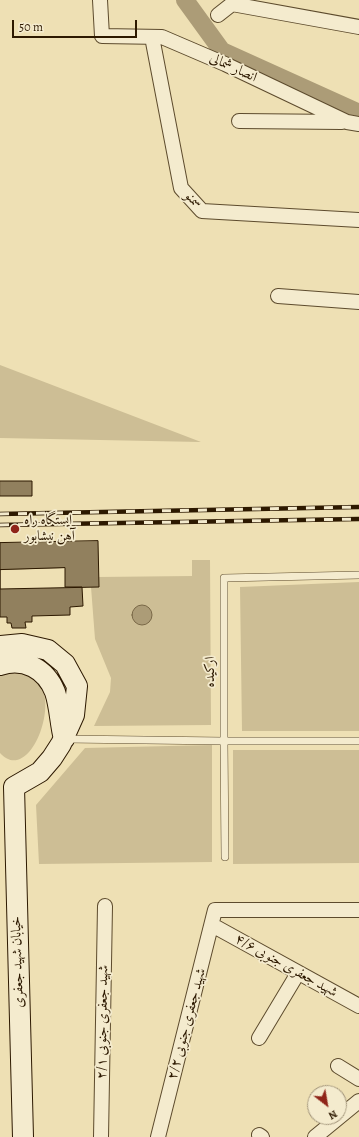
<!DOCTYPE html>
<html>
<head>
<meta charset="utf-8">
<style>
	body { margin:0 }
	#map { position:relative; width:359px; height:1137px; overflow:hidden; background:#eee0b4; font-family:Alegreya,serif }
	canvas { display:block }
	.north { position:absolute; left:307px; top:1085px; width:40px; height:40px; box-sizing:border-box; background:#f4ebce; border:1px solid #a4977c; border-radius:50%; rotate:149deg; font-size:11px; font-weight:700; line-height:16px; text-align:center; color:#2d1900 }
	.north::after { content:''; display:block; margin:auto; width:14px; height:18px; background:#8f2418; clip-path:polygon(50% 0,100% 100%,50% 72%,0 100%) }
	.scale { position:absolute; left:12px; top:20px; width:125px; height:18px; box-sizing:border-box; border:2px solid #2d1900; border-top:0; padding-left:5px; font-size:12px; line-height:14px; white-space:nowrap; color:#2d1900; -webkit-text-stroke:3px #f4ebce; paint-order:stroke }
</style>
</head>
<body>
<div id="map">
<canvas width="359" height="1137"></canvas>
<div class="north">N</div>
<div class="scale">50 m</div>
</div>
<script>
const ctx = document.querySelector('canvas').getContext('2d');
ctx.lineJoin = 'round';
function fillPath(path, color) {
  ctx.fillStyle = color;
  ctx.fill(path, 'evenodd');
}
function strokePath(path, color, width, dash) {
  ctx.strokeStyle = color;
  ctx.lineWidth = width;
  ctx.lineCap = dash ? 'butt' : 'round';
  ctx.setLineDash(dash || []);
  ctx.stroke(path);
}
function label(font, color, halo, rows, align = 'center') {
  ctx.font = font + ' Alegreya,Amiri,serif';
  ctx.lineWidth = 3.5;
  ctx.setLineDash([]);
  ctx.textBaseline = 'middle';
  ctx.strokeStyle = halo;
  ctx.fillStyle = color;
  for (const [text, x, y, turn = 0] of rows) {
    ctx.save();
    ctx.translate(x, y);
    ctx.rotate((+turn || 0) * Math.PI / 180);
    ctx.textAlign = isNaN(turn) ? turn : align;
    if (halo) ctx.strokeText(text, 0, 0);
    ctx.fillText(text, 0, 0);
    ctx.restore();
  }
}
fillPath(new Path2D(`
	M0 365 201 442 0 438Z
	M192 560H210L211 725 94 726 110 692 111 678 95 639 91 587 98 577 192 576Z
	M359 582V731H242L240 587Z
	M20 671C27 674 34 676 39 682 59 708 28 784 0 753V675Z
	M212 745V862L39 864 36 805 85 748Z
	M233 750H359V863L233 864Z`), '#cdbe95');
const water = new Path2D(`
	M132 615a10 10 0 1 1 20 0a10 10 0 1 1-20 0Z`);
fillPath(water, '#ac9c77');
strokePath(water, '#796847', 1);
strokePath(new Path2D(`
	M185 0 222 51 359 113`), '#ac9c77', 18);
const building = new Path2D(`
	M0 481H32V496H0Z
	M98 541 99 587 0 589V543Z
	M65 568V587H82L83 606 70 607V615L32 616V622H25L26 628H12L11 623H7V617H0V570Z`);
fillPath(building, '#91805e');
strokePath(building, '#2d1900', 1);
const lane = new Path2D(`
	M66 739 224 741V578L359 575
	M225 857 224 741H359`);
const street = new Path2D(`
	M100 0 102 36 162 37 225 64 347 122 359 124
	M218 15 232 4 359 27
	M152 37 181 188 202 211 359 220
	M239 121 342 122
	M278 296 359 302
	M212 925 359 1006
	M259 1038 298 973
	M338 1066 359 1079
	M259 1135 262 1137
	M101 1137 105 906
	M158 1137 215 910H359
	M315 1137 359 1101`);
const secondary = new Path2D(`
	M0 646 22 644 48 650 65 664 77 686 74 715 61 744 52 758 40 772 14 787
	M0 665C24 657 46 669 55 692 60 707 60 724 64 739
	M14 787 23 1137`);
strokePath(lane, '#5d4b2d', 8);
strokePath(street, '#5d4b2d', 16);
strokePath(secondary, '#2d1900', 22);
strokePath(lane, '#f4ebce', 7);
strokePath(street, '#f4ebce', 14);
strokePath(secondary, '#f4ebce', 20);
const rail = new Path2D(`
	M0 514 359 507
	M0 525 359 519`);
strokePath(rail, '#2d1900', 4.5);
strokePath(rail, '#f4ebce', 3, [9]);
for (const [x, y, r, color] of [
	[15,529,5,"#8f2418"]
]) {
  const dot = new Path2D();
  dot.arc(x, y, r, 0, 2 * Math.PI);
  ctx.fillStyle = color;
  ctx.fill(dot);
  strokePath(dot, '#f4ebce', 1.5);
}
label('14px', '#2d1900', '#f4ebce', [
	["انصار شمالی",233,68,25],
	["سمنو",193,200,44],
	["ارکیده",211,672,-90],
	["خیابان شهید جعفری",18,962,-92],
	["شهید جعفری جنوبی ۴/۶",286,966,29],
	["شهید جعفری جنوبی ۲/۱",103,1022,-89],
	["شهید جعفری جنوبی ۲/۲",187,1024,-75]
]);
label('14px', '#2d1900', '#f4ebce', [
	["ایستگاه راه‌",24,521],
	["آهن نیشابور",24,537]
], 'left');
</script>
</body>
</html>
